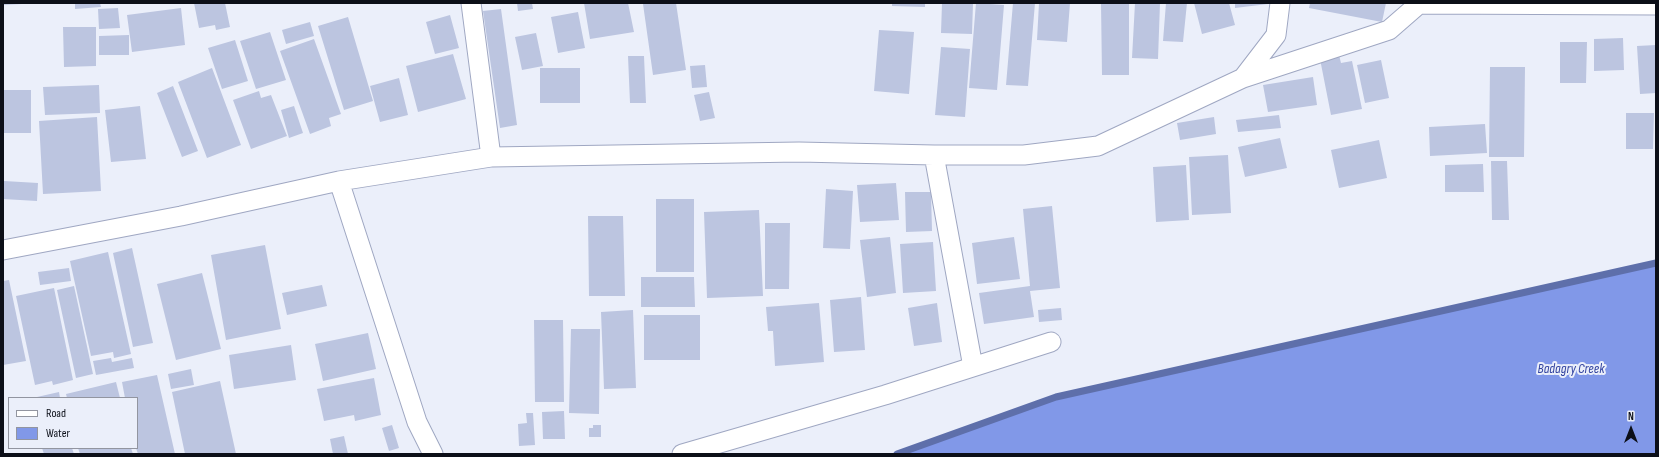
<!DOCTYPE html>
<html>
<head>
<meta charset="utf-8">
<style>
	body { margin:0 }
	#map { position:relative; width:1659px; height:457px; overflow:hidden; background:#ebeffa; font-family:"Sofia Sans Condensed",sans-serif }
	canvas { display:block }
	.frame { position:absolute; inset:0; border:4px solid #0c0f18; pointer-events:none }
	.legend { position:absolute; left:8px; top:397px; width:130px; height:52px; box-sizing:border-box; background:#ebeffa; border:1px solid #9295a0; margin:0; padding:5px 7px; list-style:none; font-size:12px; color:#0c0f18 }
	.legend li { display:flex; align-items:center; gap:8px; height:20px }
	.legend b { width:20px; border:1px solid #9295a0 }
	.north { position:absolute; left:1611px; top:409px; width:40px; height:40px; -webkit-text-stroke:3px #ebeffa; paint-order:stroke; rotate:0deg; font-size:11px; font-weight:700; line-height:16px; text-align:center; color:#0c0f18 }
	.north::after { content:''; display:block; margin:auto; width:14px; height:18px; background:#0c0f18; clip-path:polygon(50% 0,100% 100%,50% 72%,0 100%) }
</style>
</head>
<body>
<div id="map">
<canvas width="1659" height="457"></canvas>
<div class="frame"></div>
<ul class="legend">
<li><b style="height:5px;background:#fff"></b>Road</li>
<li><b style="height:11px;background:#8198e8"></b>Water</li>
</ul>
<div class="north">N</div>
</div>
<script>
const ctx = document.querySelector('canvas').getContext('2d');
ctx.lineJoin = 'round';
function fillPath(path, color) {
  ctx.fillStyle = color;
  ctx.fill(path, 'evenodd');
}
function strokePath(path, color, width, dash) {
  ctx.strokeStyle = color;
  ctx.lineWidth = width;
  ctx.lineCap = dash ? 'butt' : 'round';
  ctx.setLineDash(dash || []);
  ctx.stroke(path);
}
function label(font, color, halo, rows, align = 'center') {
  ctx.font = font + ' "Sofia Sans Condensed",sans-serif';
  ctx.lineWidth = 4;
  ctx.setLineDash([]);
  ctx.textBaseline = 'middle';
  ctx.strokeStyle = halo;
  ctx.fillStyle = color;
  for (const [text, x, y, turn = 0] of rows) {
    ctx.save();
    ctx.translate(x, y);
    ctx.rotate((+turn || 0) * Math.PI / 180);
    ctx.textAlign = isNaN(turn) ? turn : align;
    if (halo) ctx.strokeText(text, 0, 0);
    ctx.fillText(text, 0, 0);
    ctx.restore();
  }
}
const water = new Path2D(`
	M1656 263V454H897L1056 397Z`);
fillPath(water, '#8198e8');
strokePath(water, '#5e6faa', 1);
strokePath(new Path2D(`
	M897 454 1056 397 1656 263`), '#5e6faa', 7);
fillPath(new Path2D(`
	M3 3H22V4L3 5Z
	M75 3H100L101 7 75 9Z
	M194 3H225L230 27 216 30 215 25 199 28Z
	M517 3H532L533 9 518 11Z
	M584 3H628L634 32 590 39Z
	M650 3H676L686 70 653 75 643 4Z
	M892 3H925V7L892 6Z
	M942 3H973L972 34 941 33Z
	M976 3 1004 5 997 90 969 88Z
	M1013 3H1035L1028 86 1006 85Z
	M1039 3H1070L1067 42 1037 40Z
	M1101 3H1129V75H1102Z
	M1135 3H1160L1158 59 1132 58Z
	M1166 3H1187L1183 42 1163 41Z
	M1194 3H1229L1235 25 1202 34Z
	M1235 3H1268V4L1235 8Z
	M1310 3H1386L1382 22 1309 8Z
	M118 8 120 28 99 29 98 9Z
	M181 8 185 45 132 52 127 15Z
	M501 9 517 125 500 128 483 11Z
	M578 12 585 48 558 53 551 17Z
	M450 15 459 48 435 54 426 22Z
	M348 17 373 101 344 110 318 26Z
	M310 22 314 36 286 44 282 30Z
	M63 27H96V66L64 67Z
	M879 30 914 32 909 94 874 91Z
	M270 32 286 80 256 89 240 41Z
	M536 33 543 66 522 70 515 37Z
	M129 35V55H99V36Z
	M1623 38 1624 70 1594 71V39Z
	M314 39 341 114 329 118 331 126 310 134 280 51Z
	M235 40 248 81 222 89 208 48Z
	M1560 42H1587L1586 83H1560Z
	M1656 45V93L1640 94 1637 46Z
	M941 47 970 49 965 117 935 115Z
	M453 54 466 99 418 112 406 66Z
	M1339 55 1341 63 1352 61 1362 109 1331 115 1320 59Z
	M628 56H644L646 103H630Z
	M1381 60 1389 98 1365 103 1357 65Z
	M705 65 707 87 692 88 690 66Z
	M1490 67H1525L1524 157H1489Z
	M212 68 241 145 207 158 178 82Z
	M540 68H580V103H540Z
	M1313 77 1317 105 1268 112 1263 85Z
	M399 78 408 115 380 122 370 86Z
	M99 85 100 113 45 115 43 87Z
	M173 86 198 151 182 157 157 93Z
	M3 90H31V133H3Z
	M259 91 261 98 271 95 287 136 251 149 233 100Z
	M709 92 715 118 700 121 694 95Z
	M140 106 146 159 111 162 105 110Z
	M294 106 303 133 289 138 281 110Z
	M1626 113H1654L1653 149H1626Z
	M1279 115 1281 128 1238 132 1236 120Z
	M97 117 101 191 43 194 39 121Z
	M1214 117 1216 134 1180 140 1177 123Z
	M1485 124 1487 153 1430 156 1429 127Z
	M1280 138 1287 168 1245 177 1238 147Z
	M1379 140 1387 178 1339 188 1331 150Z
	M1228 155 1231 213 1192 215 1189 157Z
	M1491 161H1507L1509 220H1492Z
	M1483 164 1484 192H1445V165Z
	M1186 165 1189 220 1156 222 1153 167Z
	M4 181 38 183 37 201 3 199Z
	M896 183 899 220 860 222 857 185Z
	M826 189 853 191 850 249 823 248Z
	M905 192H931L932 231 906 232Z
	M656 199H694V272H656Z
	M1052 206 1060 288 1030 291 1034 317 984 324 979 293 1030 286 1023 209Z
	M759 210 763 296 707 298 704 212Z
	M588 216H623L625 296H589Z
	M765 223H790L789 289H765Z
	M890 237 896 293 867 297 860 240Z
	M1014 237 1020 279 977 284 972 243Z
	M933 242 936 291 903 293 900 244Z
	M265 245 281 329 226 340 211 255Z
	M132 248 153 343 133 347 113 253Z
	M108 252 131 354 114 358 113 352 91 356 70 261Z
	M69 268 71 281 40 285 38 272Z
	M202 273 221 349 176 360 157 284Z
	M641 277H694L695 307H641Z
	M9 280 26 361 3 365V281Z
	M322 285 327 306 287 315 282 293Z
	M74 286 93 374 76 378 57 290Z
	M54 288 73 380 53 385 52 381 35 385 16 296Z
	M861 297 865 350 834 352 830 300Z
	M819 303 824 362 775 366 773 331H768L766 307Z
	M937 303 942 342 914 346 908 308Z
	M1061 308 1062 320 1039 322 1038 310Z
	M633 310 636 388 604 389 601 312Z
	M644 315H700V360H644Z
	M534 320H563L564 402H535Z
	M571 329H600L599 414 569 413Z
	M368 333 376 369 323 381 315 344Z
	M291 345 296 380 234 389 229 355Z
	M111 358 112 362 132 358 134 368 96 375 93 361Z
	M191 369 194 385 171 389 168 374Z
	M157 375 175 454H138L136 448 137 398H125L122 382Z
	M374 378 381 415 355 421 354 415 324 421 317 389Z
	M220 381 236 454H185L172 392Z
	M116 382 120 398H67L66 394Z
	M59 392 60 398H37V397Z
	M564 411 565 439H543L542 412Z
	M526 413H533L535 445 519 446 518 424 527 423Z
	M392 425 399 448 389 451 382 428Z
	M593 425H601V437H589V428H593Z
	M344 436 348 454H333L330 439Z
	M42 448H72L74 454H44Z
	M78 448H131L133 454H80Z`), '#bcc5e0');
const street = new Path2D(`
	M471 3 491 157
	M1419 4 1656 5
	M1243 78 1276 35 1280 3
	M934 155 973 367
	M339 181 417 422 433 454
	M3 250 181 216 339 181 491 157 799 152 934 155H1024L1098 146 1243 78 1389 30 1420 3
	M682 454 885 395 1051 342`);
strokePath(street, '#9fa7c2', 21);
strokePath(street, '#fff', 19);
label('italic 14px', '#31429f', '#ebeffa', [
	["Badagry Creek",1571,369]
]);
</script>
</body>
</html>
